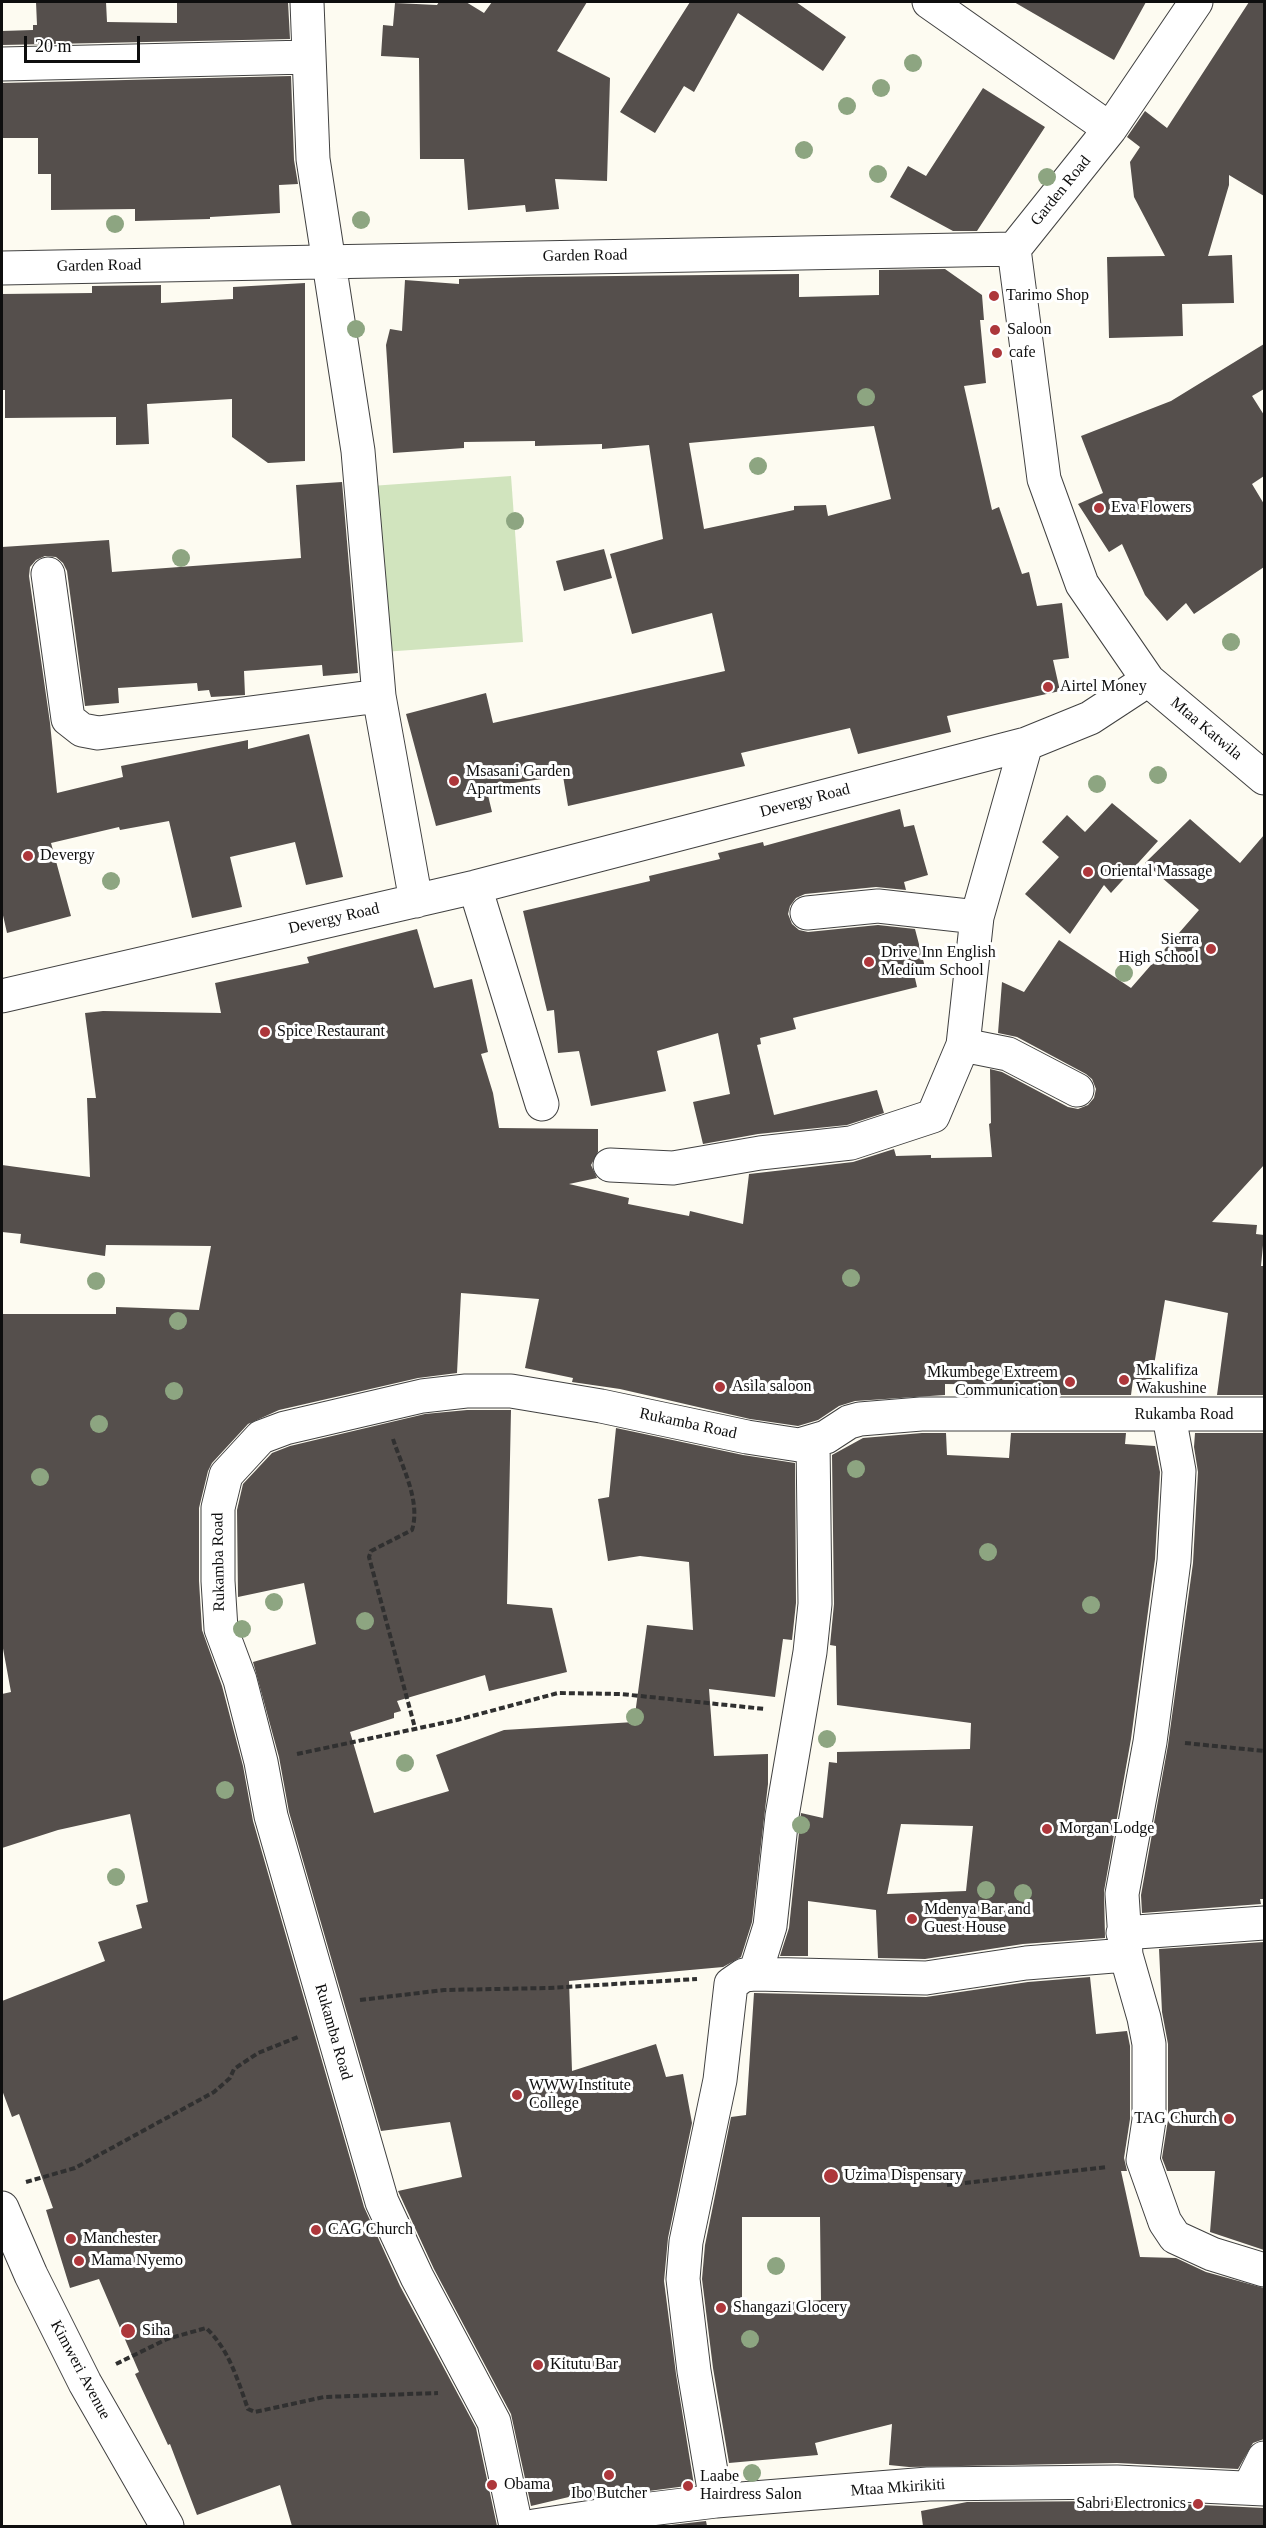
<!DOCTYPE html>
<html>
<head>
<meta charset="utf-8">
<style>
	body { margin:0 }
	#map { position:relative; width:1266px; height:2528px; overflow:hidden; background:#fdfbf1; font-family:Georgia,serif }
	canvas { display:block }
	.frame { position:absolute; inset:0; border:3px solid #0e0e0e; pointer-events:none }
	.scale { position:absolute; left:24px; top:36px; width:116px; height:27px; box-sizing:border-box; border:3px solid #0e0e0e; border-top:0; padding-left:8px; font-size:18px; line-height:21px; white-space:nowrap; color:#0e0e0e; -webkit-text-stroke:4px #fff; paint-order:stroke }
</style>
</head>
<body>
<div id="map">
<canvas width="1266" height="2528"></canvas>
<div class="frame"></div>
<div class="scale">20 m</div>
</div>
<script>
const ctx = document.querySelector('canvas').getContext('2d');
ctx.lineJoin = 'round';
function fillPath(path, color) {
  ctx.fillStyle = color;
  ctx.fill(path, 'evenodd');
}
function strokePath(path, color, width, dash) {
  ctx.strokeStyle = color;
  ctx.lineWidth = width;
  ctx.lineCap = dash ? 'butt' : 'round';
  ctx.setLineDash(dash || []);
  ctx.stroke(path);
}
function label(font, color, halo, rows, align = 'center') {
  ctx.font = font + ' Georgia,serif';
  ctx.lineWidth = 6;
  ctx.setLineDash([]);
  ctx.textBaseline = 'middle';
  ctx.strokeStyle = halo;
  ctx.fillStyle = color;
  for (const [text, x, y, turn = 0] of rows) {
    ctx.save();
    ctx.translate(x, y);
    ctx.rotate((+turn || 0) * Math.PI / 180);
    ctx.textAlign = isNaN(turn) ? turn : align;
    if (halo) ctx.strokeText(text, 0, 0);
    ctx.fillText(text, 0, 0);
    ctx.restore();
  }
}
fillPath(new Path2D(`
	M511 476 523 642 369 653 357 487Z`), '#d1e4be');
fillPath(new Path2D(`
	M36 2H106L107 22 177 23V2H288L290 39 2 45V31L33 30V25H37Z
	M439 2H466L484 13 492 2H587L557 51 610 78 607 181 555 179 559 209 526 212 525 205 468 210 464 159H420L419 58 381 56 383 25 393 26 395 3 437 5Z
	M690 2H796L846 37 823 71 738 13 694 92 684 86 655 133 620 112Z
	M1014 2H1146L1114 60Z
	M1249 2H1264V196L1229 175V185L1208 256 1232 255 1234 303 1182 304 1183 336 1109 338 1107 257 1165 256 1134 197 1130 162 1140 147 1127 137 1145 111 1167 128Z
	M291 76 294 160 298 184 279 185 280 213 210 217V219L135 221V209L51 210V174H38V138H2V83Z
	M983 88 1045 127 977 231H953L890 197 908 166 926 176Z
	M945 269 982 295 984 320H980L986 383 964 386 992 510 999 507 1022 574 1029 572 1037 606 1062 603 1069 658 1053 660 1060 691 947 716 951 732 858 754 850 728 741 753 745 766 568 806 563 776 486 787 492 812 436 826 406 714 486 693 493 723 725 671 712 613 632 634 610 554 663 539 649 445 602 449V444L535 446V441L464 442V448L393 453 386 345 390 329 402 331 405 280 459 284V279L527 277 799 274V297L879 295V270ZM874 426 891 499 828 516 826 505 794 506V510L704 529 689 443Z
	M305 283V461L268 463 232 437V399L147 404 149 444 116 445V417L5 418V390H2V294L92 293V286L161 285V303L233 299V287Z
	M1264 344V389L1252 396 1264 415V476L1252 484 1264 504V567L1194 614 1186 603 1167 621 1145 595 1122 544 1109 552 1078 504 1103 493 1081 436 1171 401Z
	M342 482 358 673 323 676 322 665 244 671 245 695 211 697 209 690 198 691 197 683 118 688 119 703 85 706 67 571 63 563 56 557 45 556 36 560 30 567 29 576 50 723 57 793 123 777 121 766 248 740V749L309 734 343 877 306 885 295 842 230 857 242 907 192 918 169 821 120 830 119 827 51 843 71 916 7 933 2 911V547L109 540 112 572 301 558 296 485Z
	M604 549 612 578 564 591 556 561Z
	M1112 803 1158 841 1111 893 1104 885 1070 934 1025 894 1059 857 1042 842 1067 815 1085 832Z
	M900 809 904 827 914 825 928 875 904 882 906 890 876 887 805 894 796 898 790 906 788 914 792 924 799 930 808 932 878 925 915 929 926 971 914 974 917 987 793 1018 796 1029 760 1038 761 1044 757 1045 774 1115 877 1090 884 1113 847 1125 758 1134 703 1144 693 1102 730 1094 718 1033 657 1051 666 1091 591 1106 579 1051 558 1053 554 1010 547 1011 523 911 650 881 649 876 720 859 718 853 763 842 764 846Z
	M1190 819 1240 863 1264 835V1165L1212 1222 1257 1225 1256 1234 1264 1235 1261 1266H1264V1395H1217L1228 1313 1165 1300 1151 1383 1133 1380 1131 1395H1013L1014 1385 945 1384V1395L855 1401 839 1406 818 1420 798 1426 750 1419 620 1389 572 1382 573 1378 525 1368 539 1299 461 1293 457 1373 418 1378 279 1410 248 1424 212 1463 208 1471 199 1508V1581L202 1630 222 1686 243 1766 253 1821 364 2207 400 2286 476 2428 497 2526H292L280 2485 197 2515 170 2444 168 2445 135 2374 139 2372 99 2279 70 2288 46 2210 53 2208 19 2114 12 2117 2 2090V2001L105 1961 98 1942 142 1928 136 1905 148 1902 130 1814 58 1830 2 1848V1694L11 1692 2 1643V1314H116V1307L199 1310 211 1246 106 1245 105 1256 20 1243 21 1234 2 1232V1165L90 1177 87 1098H96L85 1013 103 1011 221 1013 215 983 309 963 307 957 417 929 434 988 472 979 488 1052 481 1054 493 1093 499 1128 598 1129V1152L591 1165 597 1178 569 1184 629 1198 628 1204 689 1216 690 1211 743 1224 749 1174 853 1162 894 1149 896 1156 931 1155V1158L992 1157 989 1124 991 1123 990 1069 1002 1072 1068 1107 1078 1109 1088 1105 1094 1098 1096 1089 1092 1079 1086 1074 1017 1037 998 1033 1002 982 1024 992 1059 940 1131 988 1199 910 1145 863Z
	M467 1410H511L507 1604 552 1608 567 1672 489 1691 485 1675 397 1701 401 1711 394 1713V1718L350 1732 374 1813 449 1791 436 1755 504 1730 634 1722 647 1625 693 1630 689 1562 640 1556 608 1561 598 1499 609 1497 616 1428 743 1455 795 1463 796 1603 792 1640 783 1639 775 1697 709 1689 714 1756 768 1754V1784L752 1922 741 1957 723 1967 569 1981 572 2071 656 2044 666 2077 683 2074 692 2123 668 2238 664 2281 676 2374 694 2485 573 2501V2496L531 2506 511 2414 434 2269 398 2191 462 2177 450 2122 381 2131 289 1812 279 1757 253 1662 316 1644 304 1583 238 1597 237 1510 243 1484 272 1453 290 1446 425 1414Z
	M922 1433H946L947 1455 1009 1458 1011 1433H1126L1125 1444 1155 1446 1160 1472 1155 1559 1131 1739 1104 1891 1105 1938 1023 1944 925 1959 878 1958 876 1910 808 1901V1956H780L789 1928 801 1813 823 1818 829 1762 837 1763V1752L970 1749 971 1723 837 1705 836 1646 830 1645 834 1604 832 1455 863 1438ZM901 1824 973 1826 966 1891 887 1894Z
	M1195 1433H1264V1899H1260L1261 1904 1142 1913 1141 1895 1168 1745 1193 1563 1198 1472 1194 1447Z
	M1264 1942V2250L1210 2232 1215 2171H1167L1162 2158 1168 2120V2044L1162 2012 1159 1949Z
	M1090 1977 1096 2034 1127 2031 1130 2046V2119L1124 2158 1127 2171H1121L1140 2257 1176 2258 1206 2272 1264 2288V2439L1253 2443 1238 2469 1117 2463 909 2467 889 2465 892 2424 815 2443 818 2455 729 2463 713 2368 702 2279 705 2245 731 2117 746 2115 754 1993 926 1997 1028 1982ZM742 2217H820L821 2300 742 2306Z
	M1117 2501 1264 2508V2526H923L921 2511 967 2502Z
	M706 2521 707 2526H662Z`), '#554f4c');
const minor = new Path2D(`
	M307 2 313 159 358 451 379 696 416 901
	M929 2 1110 129
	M2 64 309 57
	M1014 249 1044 479 1082 584 1148 680 1264 778
	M1014 249 1110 129 1196 2
	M2 268 1014 249
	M48 574 68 719 82 730 98 733 379 696
	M475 887 542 1104
	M807 913 878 906 977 917
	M2 996 475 887 1026 744 1090 718 1148 680
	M963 1045 1008 1054 1077 1090
	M610 1165 673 1168 760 1153 851 1143 933 1116 963 1045 977 917 1026 744
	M1169 1416 1179 1471 1174 1561 1150 1742 1122 1894 1126 1955 1144 2018 1149 2044V2120L1143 2160 1165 2222 1175 2237 1212 2254 1264 2270
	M1123 1933 1264 1923
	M755 1974 926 1978 1026 1963 1126 1955
	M2 2208 31 2275 85 2383 167 2526
	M1249 2488 1264 2458
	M716 2501 694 2371 683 2279 686 2242 720 2080 731 1984 744 1975 755 1974 770 1926 782 1816 810 1652 815 1604 813 1441
	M516 2526 494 2422 417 2277 382 2202 271 1816 261 1762 240 1680 221 1629 218 1581V1508L226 1475 261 1437 285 1428 422 1396 466 1391H511L601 1406 747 1437 799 1445 826 1437 849 1422 860 1419 921 1414H1264
	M534 2526 618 2513 716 2501 928 2484 1117 2482 1264 2489`);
strokePath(minor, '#414141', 35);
strokePath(new Path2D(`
	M393 1439C402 1467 421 1501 412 1530L371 1551 369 1557 415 1728
	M1185 1743 1264 1751
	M297 1754 457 1720 558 1693 621 1694 765 1709
	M360 2000 444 1990 549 1988 697 1979
	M26 2182 75 2168 214 2092 230 2078 234 2069 258 2053 298 2037
	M947 2185 1108 2167
	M116 2364 167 2339 206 2328C229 2349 238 2381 248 2409L255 2412 324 2397 438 2393`), '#303030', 4, [6, 3]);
strokePath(minor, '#fff', 33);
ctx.fillStyle = '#8da581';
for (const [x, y] of [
	[913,63],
	[881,88],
	[847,106],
	[804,150],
	[878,174],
	[1047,177],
	[361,220],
	[115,224],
	[356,329],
	[866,397],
	[758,466],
	[515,521],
	[181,558],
	[1231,642],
	[1158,775],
	[1097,784],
	[111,881],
	[1124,973],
	[851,1278],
	[96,1281],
	[178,1321],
	[174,1391],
	[99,1424],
	[856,1469],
	[40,1477],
	[988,1552],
	[274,1602],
	[1091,1605],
	[365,1621],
	[242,1629],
	[635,1717],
	[827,1739],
	[405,1763],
	[225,1790],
	[801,1825],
	[116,1877],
	[986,1890],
	[1023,1893],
	[776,2266],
	[750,2339],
	[752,2473]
]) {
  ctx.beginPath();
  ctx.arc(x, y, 9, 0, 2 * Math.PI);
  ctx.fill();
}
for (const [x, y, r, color] of [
	[994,296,6,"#ad373b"],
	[995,330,6,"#ad373b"],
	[997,353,6,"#ad373b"],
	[1099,508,6,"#ad373b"],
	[1048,687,6,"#ad373b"],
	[454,781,6,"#ad373b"],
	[28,856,6,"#ad373b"],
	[1088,872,6,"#ad373b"],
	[1211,949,6,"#ad373b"],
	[869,962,6,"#ad373b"],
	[265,1032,6,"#ad373b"],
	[1124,1380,6,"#ad373b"],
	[1070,1382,6,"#ad373b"],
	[720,1387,6,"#ad373b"],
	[1047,1829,6,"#ad373b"],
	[912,1919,6,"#ad373b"],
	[517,2095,6,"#ad373b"],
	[1229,2119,6,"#ad373b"],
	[831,2176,8,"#ad373b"],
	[316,2230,6,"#ad373b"],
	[71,2239,6,"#ad373b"],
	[79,2261,6,"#ad373b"],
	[721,2308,6,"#ad373b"],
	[128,2331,8,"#ad373b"],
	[538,2365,6,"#ad373b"],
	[609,2475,6,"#ad373b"],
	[492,2485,6,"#ad373b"],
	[688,2486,6,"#ad373b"],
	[1198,2504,6,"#ad373b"]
]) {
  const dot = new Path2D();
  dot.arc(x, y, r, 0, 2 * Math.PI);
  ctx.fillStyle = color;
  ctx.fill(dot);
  strokePath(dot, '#fff', 2);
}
label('16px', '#0e0e0e', '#fff', [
	["Garden Road",1061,191,-51],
	["Garden Road",585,256,-1],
	["Garden Road",99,266,-1],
	["Mtaa Katwila",1206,729,40],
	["Devergy Road",805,801,-15],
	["Devergy Road",334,919,-13],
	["Rukamba Road",1184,1415],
	["Rukamba Road",688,1424,12],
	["Rukamba Road",219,1562,-91],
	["Rukamba Road",333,2032,74],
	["Kimweri Avenue",80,2370,62],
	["Mtaa Mkirikiti",898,2488,-4]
]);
label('16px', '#0e0e0e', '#fff', [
	["Tarimo Shop",1006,296],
	["Saloon",1007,330],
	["cafe",1009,353],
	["Eva Flowers",1111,508],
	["Airtel Money",1060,687],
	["Msasani Garden",466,772],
	["Apartments",466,790],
	["Devergy",40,856],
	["Oriental Massage",1100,872],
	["Sierra",1199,940,"right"],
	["High School",1199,958,"right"],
	["Drive Inn English",881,953],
	["Medium School",881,971],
	["Spice Restaurant",277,1032],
	["Mkalifiza",1136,1371],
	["Wakushine",1136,1389],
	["Mkumbege Extreem",1058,1373,"right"],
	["Communication",1058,1391,"right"],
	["Asila saloon",732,1387],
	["Morgan Lodge",1059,1829],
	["Mdenya Bar and",924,1910],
	["Guest House",924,1928],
	["WWW Institute",529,2086],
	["College",529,2104],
	["TAG Church",1217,2119,"right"],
	["Uzima Dispensary",844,2176],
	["CAG Church",328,2230],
	["Manchester",83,2239],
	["Mama Nyemo",91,2261],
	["Shangazi Glocery",733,2308],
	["Siha",142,2331],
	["Kitutu Bar",550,2365],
	["Laabe",700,2477],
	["Hairdress Salon",700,2495],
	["Obama",504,2485],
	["Ibo Butcher",609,2494,"center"],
	["Sabri Electronics",1186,2504,"right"]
], 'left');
</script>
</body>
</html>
